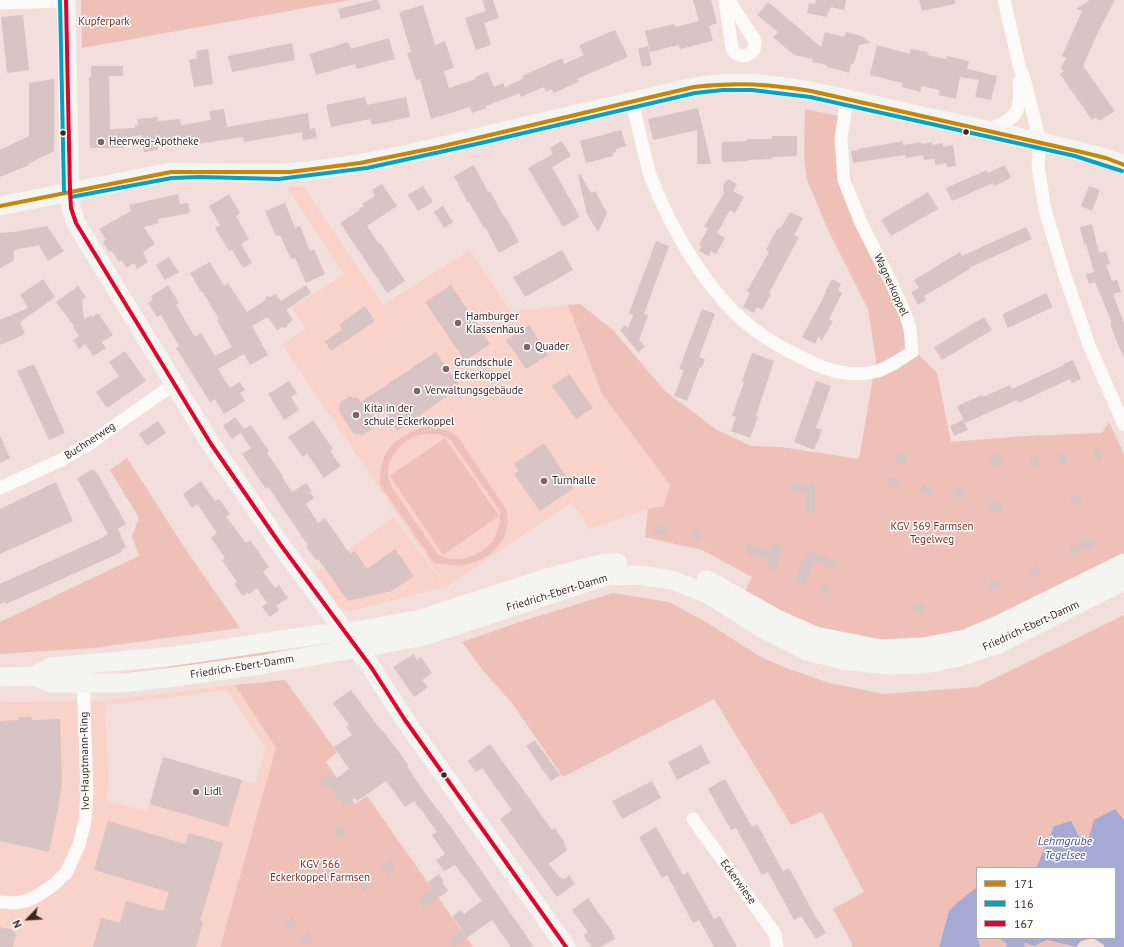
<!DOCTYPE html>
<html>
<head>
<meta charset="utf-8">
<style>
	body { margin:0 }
	#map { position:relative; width:1124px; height:947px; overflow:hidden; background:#f2deda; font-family:"PT Sans",sans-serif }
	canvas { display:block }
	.legend { position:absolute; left:976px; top:867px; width:140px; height:72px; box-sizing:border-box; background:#fff; border:1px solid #b1a9a7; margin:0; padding:5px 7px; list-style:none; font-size:12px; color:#3d2722 }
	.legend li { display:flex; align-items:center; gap:8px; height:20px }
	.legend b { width:20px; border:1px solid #b1a9a7 }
	.north { position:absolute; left:8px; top:899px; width:40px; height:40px; -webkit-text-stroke:3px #fff; paint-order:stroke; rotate:245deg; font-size:11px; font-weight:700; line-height:16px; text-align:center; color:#3d2722 }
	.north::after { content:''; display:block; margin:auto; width:14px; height:18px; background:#3d2722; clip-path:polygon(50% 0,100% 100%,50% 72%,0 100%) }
</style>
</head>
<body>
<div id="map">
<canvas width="1124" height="947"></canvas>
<ul class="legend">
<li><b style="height:5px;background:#c88608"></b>171</li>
<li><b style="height:5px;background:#03a2c5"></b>116</li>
<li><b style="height:5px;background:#e4002b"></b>167</li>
</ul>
<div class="north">N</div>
</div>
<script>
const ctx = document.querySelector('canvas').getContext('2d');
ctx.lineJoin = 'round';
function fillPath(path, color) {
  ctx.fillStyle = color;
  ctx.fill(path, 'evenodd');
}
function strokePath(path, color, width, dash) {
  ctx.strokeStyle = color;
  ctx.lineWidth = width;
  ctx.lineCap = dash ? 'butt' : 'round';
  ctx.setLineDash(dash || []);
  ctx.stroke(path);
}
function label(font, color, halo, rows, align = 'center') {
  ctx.font = font + ' "PT Sans",sans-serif';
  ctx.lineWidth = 3;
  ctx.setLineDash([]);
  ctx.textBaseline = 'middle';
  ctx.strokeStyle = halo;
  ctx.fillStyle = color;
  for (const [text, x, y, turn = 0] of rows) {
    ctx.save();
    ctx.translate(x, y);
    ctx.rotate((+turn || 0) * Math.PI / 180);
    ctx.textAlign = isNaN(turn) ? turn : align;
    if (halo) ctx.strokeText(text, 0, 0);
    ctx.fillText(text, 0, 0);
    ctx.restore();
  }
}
fillPath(new Path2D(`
	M303 186 383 305 470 250 511 312 568 305 602 394 670 485 664 506 648 509 590 529 572 502 446 587 282 344 306 329 292 307 344 275 287 187Z
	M394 517 445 587 350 611 340 608 316 573Z
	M235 685 276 748 220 947H0V702L102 701ZM227 690 266 749 255 784 163 757 147 811 107 801 109 780 105 705Z`), '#f9d2ca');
fillPath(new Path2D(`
	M81 0H350L82 48Z
	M805 109 849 118 844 133 854 192 916 352 937 373 951 442 1024 436 1102 433 1109 422 1124 454V556L1049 593 954 635 883 642 805 624 744 593 752 577 702 550 645 537 648 509 664 506 670 485 602 394 568 305 580 304 614 331 665 391 717 430 751 446 781 447 859 459 876 360 868 309 829 232 807 180 804 156Z
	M425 426C438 427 448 429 458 437L506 509C514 537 492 560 465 565 455 567 444 564 434 563L380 485C380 449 393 439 425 426ZM432 434 441 435 450 439 500 511C500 527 496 542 482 551 471 559 450 563 438 554 434 550 430 542 426 537 414 520 403 503 391 486 389 481 388 476 388 470 388 455 405 439 419 435 423 434 428 434 432 434Z
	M445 438 499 516 443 555 390 476Z
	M127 458 186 550 240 628 93 648 0 654V622L139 556 132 536 139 518 110 470Z
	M613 593 669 602 706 622 759 656 783 667 829 683 884 694 977 687 1124 615V819L1088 840 1078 835 1054 826 1036 868H977V887L949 911 939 947H852V943L833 909 864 892 822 812 791 825 714 699 563 777 512 703 485 673 462 642 523 621Z
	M304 646 276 651 254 660 122 677 120 673 166 668 181 662Z
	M285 680 337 752 326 762 355 804 367 796 473 947H220L276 748 235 685Z
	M980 938H999L1007 944 1005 947H980L978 939Z
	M1047 940 1074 947H1024L1025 943 1034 946Z`), '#eec0b7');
fillPath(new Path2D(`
	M1115 809 1123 819H1124V947H1104V945L1093 938 1081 941 1076 947 1047 940 1034 946 1025 943 1024 947H1005L1007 944 999 938H1115V868H1036L1054 826 1071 821 1078 835 1088 840 1094 820Z
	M977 887V938H980L978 939 980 947H939L949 911 957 903Z`), '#a4aad4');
fillPath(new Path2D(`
	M374 0H378L381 9 341 19 338 9Z
	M482 0H493L499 18 484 23 491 45 476 50 465 18 486 11Z
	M693 0H711L717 23 709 26 713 41 680 49 679 45 650 52 645 31 674 24 675 27 699 21Z
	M816 0H846L844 10 831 7 826 17 807 13 809 3 820 5 815 4Z
	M919 0H955V4L922 11Z
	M1090 0H1115L1098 32 1083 66 1115 111 1099 121 1096 117 1092 120 1060 74 1064 71 1061 68 1066 58 1062 56 1082 11 1076 9Z
	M768 2 821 47 825 32 844 37 846 32 861 36 871 43 859 45 854 64H851L849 73 827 67V65L812 62 813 59 794 55 773 37 778 32 757 15Z
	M423 5 435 45 445 41 454 68 444 71 449 88 476 79 475 77 488 72 494 87 503 83 505 87 523 79 522 76 562 58 564 64 584 55 579 45 615 30 628 57 577 79 578 82 554 93 552 89 546 92 544 87 521 97 519 93 515 95 486 106 487 108 472 113 470 107 431 119 420 79 416 80 407 53 411 52 399 12Z
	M23 15 29 70 7 73 1 17Z
	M389 38 395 59 357 69 355 64 316 75 310 54 348 42 351 49Z
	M292 43 295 60 232 72 228 56Z
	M877 45 910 54 911 49 928 52 927 55 946 59 947 56 969 61 967 69 997 76 991 100 975 97 979 80 960 77 956 99 938 95 940 90 922 86 920 92 902 87 903 83 870 75Z
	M648 46 652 65 642 67 638 49Z
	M208 49 213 84 194 87 189 60 197 58 196 51Z
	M91 66H123V76H109L110 129 135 128V125H138L137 119 157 117 158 121 180 119 181 125 211 120 209 111 224 109 227 127 308 113 310 129 315 128 317 138 303 140 302 132 244 142 243 137 191 145 190 136 157 142 158 150 144 152 141 135 124 138V148H90L89 77H91Z
	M54 79V151L28 164 29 165 0 177V150L29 136V83Z
	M365 97 367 105 406 97 410 117 372 125 370 119 331 127 326 105Z
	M698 108 703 129 711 164H697V130L653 140 648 119Z
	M621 130 626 146 616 149V152L612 153 613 156 586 163 580 141Z
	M772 136H797V156L772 157V159L747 160V161L722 162V142L747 141V139H772Z
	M562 141 571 156 552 167 580 217 563 227 528 168 553 154 550 148Z
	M903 141V145L921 142V144L932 142V145L943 143V147L953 145 956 166 947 167 946 163 935 165V159L924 160 923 155 906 158 905 155 853 163 851 151 858 150V149Z
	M474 165 488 192 490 191 504 217 505 216 519 242 499 253 485 227 484 228 469 202 468 203 454 176Z
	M1005 165 1011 178 994 186 993 183 952 201 946 188 987 170 988 173Z
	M580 174 591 193 595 191 607 213 598 232 587 214 578 175Z
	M728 179 737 184 733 191 744 197 735 213 730 210 717 233 725 238 716 254 711 251 709 256 699 251 702 246 699 245 708 228 704 227 724 193 723 185Z
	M382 184 397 206 367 226 379 244 380 243 405 281 387 293 340 223 360 210 359 209 364 206 362 204 375 196 372 190Z
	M423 186 433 202 418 211 408 195Z
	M1089 186 1100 190 1092 211 1081 206Z
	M928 192 938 209 891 236 881 220Z
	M178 194 180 204 188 203 190 213 158 219 159 223 144 227 155 244 143 252 148 262 137 269 134 263 126 268 122 260 119 262 112 251 109 252 103 242 106 240 99 229 131 211 129 205Z
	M229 194 240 213 236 216 249 239 241 244 252 263 243 268 232 250 229 251 215 228 220 225 209 206Z
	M285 203 295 228 300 226 310 251 314 249 325 274 306 283 295 258 291 259 280 235 276 236 265 211Z
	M443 206 453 222 444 228 434 212Z
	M790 212 803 218 794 235 799 237 769 293 771 294 762 310 757 307 754 313 743 307 750 293 747 291 769 252 766 250 771 240 777 229H778L780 227 781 228Z
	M1092 224 1099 253 1106 251 1110 264 1106 265 1112 281 1117 280 1121 292 1113 294 1124 323V358L1114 335 1110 323H1112L1095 282 1089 284 1086 274 1094 272 1086 244H1084L1080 227Z
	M47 226 64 251 48 261 39 245 14 250V258L13 261 0 268V233L14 232Z
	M1026 227 1032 239 969 268 970 269 924 296 926 300 918 305 911 292 919 288 914 280 960 252 962 256Z
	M656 241 669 246 644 314 648 315 639 340 645 347 638 352 620 330 625 325 628 328 633 315 629 313Z
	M562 250 573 270 525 297 513 277Z
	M169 257 179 272 165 280 156 265Z
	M210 262 224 286 228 283 247 312 265 300 266 296 270 297 276 294 281 301 306 285 311 293 286 310 293 320 288 324 286 328 282 327 277 330 268 317 252 326 268 355 250 365 244 354 218 369 230 388 240 382 245 390 240 393 245 401 224 414 215 399 210 402 176 348 179 346 161 315 157 317 148 303 153 299 151 296 168 285 179 303 176 305 195 337 201 333 215 356 232 347 217 320 219 319 202 291 201 292 190 273Z
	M43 279 55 297 20 322 25 334 0 345V320L28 308 20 295Z
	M832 279 841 284 838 290 842 293 829 319 833 321 822 340 818 337 815 344 802 337 826 293 825 292Z
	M451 285 490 344 465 361 425 302Z
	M78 286 86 297 82 300 84 319 91 315 92 317 98 313 113 335 102 342 106 348 93 356 85 344 79 349 73 340 79 336 73 327 74 326 56 302Z
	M1046 293 1053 307 1008 328 1003 317V314Z
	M365 306 375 321 331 351 325 341 342 330 339 325Z
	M702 309 715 314 699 357 705 359 702 368 700 367 687 401 674 396 684 370 679 369Z
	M984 317 992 330 942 360 934 347Z
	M529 325 548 355 526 369 506 340Z
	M125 351 146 381 107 408 96 392 119 376 109 362Z
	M436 352 460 387 397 431 377 400 371 430 362 435 353 433 339 411 340 402 349 397 358 398 361 402Z
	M752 353 774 361 756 416 758 417 750 438 731 431 736 417 732 416 744 382 742 381Z
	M1073 360 1081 379 1072 383 1070 379 1018 403 1017 400 965 423 957 406 982 395 983 397 1010 385 1012 389 1064 365 1063 364Z
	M34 364 65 433 49 440 17 371Z
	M569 374 593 408 576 419 552 386Z
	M289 381 297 393 291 397 299 410 284 420 268 394Z
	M816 381 831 386 816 428 822 430 814 450 794 442Z
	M235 417 244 429 251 425 269 451 267 453 283 476 282 477 292 492 306 483 312 491 310 492 314 498 306 504 318 523 325 518 350 554 355 551 367 569 395 549 414 576 392 591 348 601 318 559 316 560 306 546 308 545 268 487 266 489 242 454 251 448 241 433 232 439 223 426Z
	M313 420 333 449 330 451 341 466 324 478 307 454 303 457 288 437Z
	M963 420 968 430 954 436 950 426Z
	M158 421 166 433 147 446 139 434Z
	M0 436 10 458 0 463Z
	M544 443 574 488 540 511 514 474 519 471 514 464Z
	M1093 449 1102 450V460L1093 459Z
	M1059 453 1067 454 1066 464 1058 463Z
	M896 454H907V463H896Z
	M992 454H1001L1000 466 991 465Z
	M1029 457H1039L1038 466H1029Z
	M93 469 96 473H97L126 524 118 529 126 547 121 550 122 552 44 587 6 604 5 602 0 604V584L104 537V536L108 534 77 478Z
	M889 477 898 479 897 488 887 486Z
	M201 481 215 501 219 499 230 514 226 517 246 543 250 540 269 567 263 572 275 588 279 585 288 598 276 606 279 610 270 617 262 607 267 603 257 588 249 594 248 592 243 596 234 584 237 582 222 560 225 558 211 538 217 533 197 504 192 508 183 494Z
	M56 482 73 521 0 554V509Z
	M809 483H815V513L805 511 807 493 788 490 789 484H808Z
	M923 484 933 486 931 495 921 493Z
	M955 487 965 490 962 499 953 496Z
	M1071 495H1081V504H1071Z
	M990 500 1004 504 1002 513 987 509Z
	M951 520 960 522 958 531 949 529Z
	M656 525 668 527 667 536 654 534Z
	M693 528 702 531 700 540 691 538Z
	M1092 537 1095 545 1072 555 1068 548Z
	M773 543 782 545 776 572 766 569 769 559 745 553 747 544 771 550Z
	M807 550 816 553 815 554 837 561 835 569 814 562 805 584 795 580Z
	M1036 565 1041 573 1032 579 1027 571Z
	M990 579 999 581 997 590 988 588Z
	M821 583 831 586 829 594 819 592Z
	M915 602 925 605 923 614 913 611Z
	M414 654 417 660 421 657 432 673 422 680 428 687 414 697 393 667Z
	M351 690 381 730H382L399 752 408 765 407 766 425 793 453 830 534 947H511L492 920 454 947 448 940 462 930 452 916 461 910 464 914 482 901 455 865 444 871 436 860 445 854 432 835 437 832 420 808 419 809 414 801 405 807 386 781 357 801 355 798 344 806 330 786 325 790 319 782 330 773 335 779 349 769 334 747 352 735 346 727 349 725 333 703Z
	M20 717H31L32 720 60 719 62 782 59 804 49 852 0 841V721L18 720Z
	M535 740 560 775 551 781 526 746Z
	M490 744 552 830 555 828 563 840 567 850 549 864 560 878 562 877 564 879 569 875 575 884 557 897 500 819 512 810 482 768 476 772 468 761Z
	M701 745 710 763 677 780 668 762Z
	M163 757 242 780 228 827 150 804Z
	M725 779 752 827 757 824 783 871 789 868 818 921H819L826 933 816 939 801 916 794 920 768 872 762 875 736 828 731 830 708 789Z
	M652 781 661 798 622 819 612 801Z
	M108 821 185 844 189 833 223 843 200 921 203 922 196 947H93L101 918 120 923 126 901 163 911 169 892 94 870Z
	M341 825 346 833 339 838 334 831Z
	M656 827 683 875 688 872 714 919 720 916 737 947H714L699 920 693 923 667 875 662 878 639 837Z
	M391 860 396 868 388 874 382 866Z
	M439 874 444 882 442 883 448 891 424 908 418 899 432 888 428 882Z
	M365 875 373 886 364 892 357 881Z
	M588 898 611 930 615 939 600 947H592L589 942 588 943 584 935 588 932 572 910Z
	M292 917 297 924 288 930 284 923Z
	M0 927 13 930 16 935 13 947H0Z
	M307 932 312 939 305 944 299 937Z`), '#d8c4c3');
strokePath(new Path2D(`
	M725 0 732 49C738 58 747 58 754 50L755 41 729 0
	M1004 0 1020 69 1024 78 1040 142 1038 166 1045 210 1065 276 1089 345 1124 425
	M0 3 66 1
	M632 102C636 118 640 135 644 152 646 159 648 168 650 175 670 228 709 296 755 330 768 340 784 349 799 356 822 369 848 378 874 372 888 369 900 359 912 352L910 329 906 316 891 282 861 223 844 180 841 138 847 99
	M988 130C1016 119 1022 113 1019 82
	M0 488 61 460 89 444 174 384
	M693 819 775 934 777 947
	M0 902 14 903 26 901 37 896 52 886 66 873 79 845 85 821 87 794 83 675`), '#fdfaf9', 13);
strokePath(new Path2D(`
	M66 0 70 191 71 208 76 223 211 444 280 544 371 667 405 720 566 947
	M0 206 171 172C216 171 262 176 307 171 378 163 448 145 517 128 576 114 635 101 694 87 771 73 851 102 927 117 967 125 1008 135 1048 144 1073 150 1100 155 1124 165
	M706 580 713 583 777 619 815 636 881 649 923 647 965 639 998 625 1124 563
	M33 676 51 667 175 656 322 634 346 633 421 619 547 578 605 563H618
	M0 677 33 676 52 683H121L166 678 260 665 383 644 424 636 606 576 638 575 672 580 708 594 765 630 807 651 843 660 886 665 925 664 959 657 998 644 1124 581`), '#f4f5f1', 19);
strokePath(new Path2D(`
	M0 206 171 172H290L360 163 439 147 694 87C737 82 769 84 811 91L1077 151 1106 158 1124 165`), '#c88608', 4);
strokePath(new Path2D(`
	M60 0 64 191
	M71 197 172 178 200 177 279 179 367 168 481 143 695 93 723 90H752L810 97 1075 156 1122 171`), '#03a2c5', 4);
strokePath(new Path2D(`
	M66 0 70 191 71 208 76 223 211 444 280 544 371 667 405 720 566 947`), '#e4002b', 4);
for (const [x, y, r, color] of [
	[966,132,3.5,"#3d2722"],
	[63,133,3.5,"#3d2722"],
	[101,142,4,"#7c6762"],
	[458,323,4,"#7c6762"],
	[527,347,4,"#7c6762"],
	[446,369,4,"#7c6762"],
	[417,391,4,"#7c6762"],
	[356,415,4,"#7c6762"],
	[544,481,4,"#7c6762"],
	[444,775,3.5,"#3d2722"],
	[196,792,4,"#7c6762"]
]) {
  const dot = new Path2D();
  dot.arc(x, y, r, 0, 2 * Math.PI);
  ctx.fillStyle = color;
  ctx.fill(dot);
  strokePath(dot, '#fff', 1.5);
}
label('11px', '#852d20', '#fff', [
	["Kupferpark",104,22],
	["KGV 569 Farmsen",932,527],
	["Tegelweg",932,540],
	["KGV 566",320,865],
	["Eckerkoppel Farmsen",320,878]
]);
label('11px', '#3d2722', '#fff', [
	["Heerweg-Apotheke",109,142],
	["Hamburger",466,317],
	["Klassenhaus",466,330],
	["Quader",535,347],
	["Grundschule",454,363],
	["Eckerkoppel",454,376],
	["Verwaltungsgebäude",425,391],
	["Kita in der",364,409],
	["schule Eckerkoppel",364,422],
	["Turnhalle",552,481],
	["Lidl",204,792]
], 'left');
label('11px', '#3d2722', '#fff', [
	["Wagnerkoppel",891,285,65],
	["Buchnerweg",90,441,-33],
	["Friedrich-Ebert-Damm",557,593,-17],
	["Friedrich-Ebert-Damm",1031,626,-25],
	["Friedrich-Ebert-Damm",242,667,-9],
	["Ivo-Hauptmann-Ring",85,761,-91],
	["Eckerwiese",738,882,54]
]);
label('italic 12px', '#3e4f9a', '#fff', [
	["Lehmgrube",1065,842],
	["Tegelsee",1065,856]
]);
</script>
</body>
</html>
